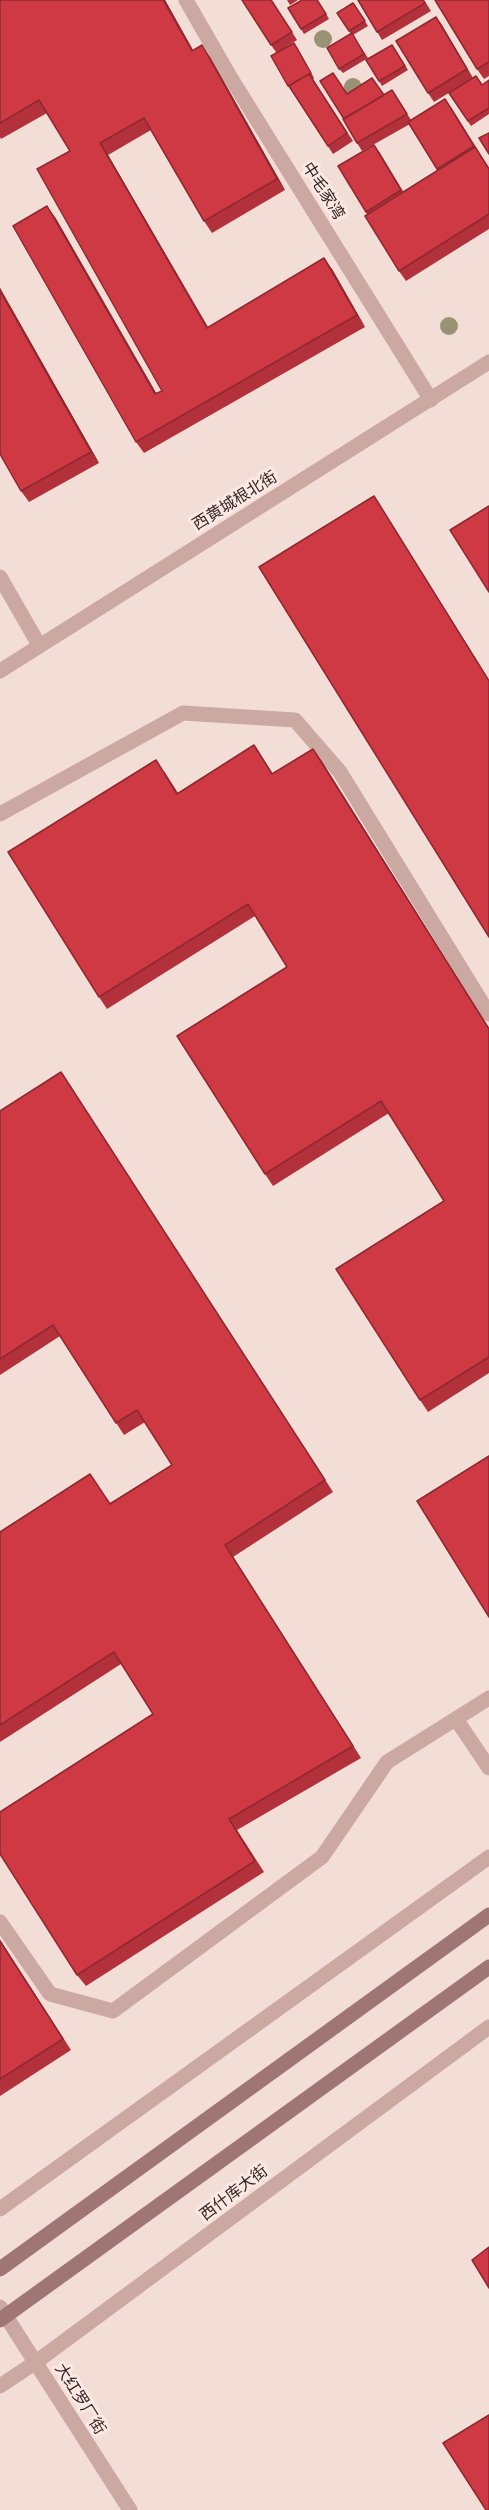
<!DOCTYPE html>
<html>
<head>
<meta charset="utf-8">
<style>
	body { margin:0 }
	canvas { display:block; background:#f3ddd7 }
</style>
</head>
<body>
<canvas width="489" height="2510"></canvas>
<script>
const ctx = document.querySelector('canvas').getContext('2d');
ctx.lineJoin = 'round';
function strokePath(path, color, width, dash) {
  ctx.strokeStyle = color;
  ctx.lineWidth = width;
  ctx.lineCap = dash ? 'butt' : 'round';
  ctx.setLineDash(dash || []);
  ctx.stroke(path);
}
function fillPath(path, color) {
  ctx.fillStyle = color;
  ctx.fill(path, 'evenodd');
}
function label(font, color, halo, rows, align = 'center') {
  ctx.font = font + ' Inter,"Noto Sans SC",sans-serif';
  ctx.lineWidth = 6;
  ctx.setLineDash([]);
  ctx.textBaseline = 'middle';
  ctx.strokeStyle = halo;
  ctx.fillStyle = color;
  for (const [text, x, y, turn = 0] of rows) {
    ctx.save();
    ctx.translate(x, y);
    ctx.rotate((+turn || 0) * Math.PI / 180);
    ctx.textAlign = isNaN(turn) ? turn : align;
    if (halo) ctx.strokeText(text, 0, 0);
    ctx.fillText(text, 0, 0);
    ctx.restore();
  }
}
strokePath(new Path2D(`
	M186 0 229 75 431 400
	M0 814 183 713 295 720 340 772 489 1014
	M456 1719 489 1768
	M0 1922 50 1994 113 2011 322 1857 387 1762 489 1698`), '#cba8a2', 15);
strokePath(new Path2D(`
	M0 577 39 645`), '#cba8a2', 15);
strokePath(new Path2D(`
	M0 671 489 362
	M0 2209 489 1857
	M0 2307 130 2510
	M0 2386 36 2362 489 2027`), '#cba8a2', 15);
strokePath(new Path2D(`
	M0 2269 489 1915
	M0 2320 489 1967`), '#9f7674', 15);
ctx.fillStyle = '#9b9276';
for (const [x, y] of [
	[323,39],
	[353,87],
	[449,326]
]) {
  ctx.beginPath();
  ctx.arc(x, y, 9, 0, 2 * Math.PI);
  ctx.fill();
}
fillPath(new Path2D(`
	M0 0H165L193 50 210 57 285 190 212 233 204 221 151 130 108 155 208 327 332 269 365 327 144 453 136 442 55 217 156 393 162 391 70 151 47 113 1 139 0 137Z
	M272 0 297 40 284 48 297 47 314 78 313 79 353 141 333 154 291 90 288 86 276 52 271 45Z
	M287 0H298L290 5Z
	M318 0 329 19 304 34 301 29Z
	M358 0H424L431 11 382 40Z
	M489 0V76L484 79 477 69Z
	M353 3 368 26 353 35 368 58 343 73 339 69 351 34 337 13Z
	M436 17 473 78 434 102 428 93Z
	M392 45 408 70 382 86 379 81Z
	M489 81V114L471 126 449 93 482 85Z
	M392 90 411 120 451 107 489 168V229L406 281 399 271 367 214 338 166 374 145 403 192 438 170 410 124 362 151 357 143 344 119 347 94 384 95Z
	M0 288 99 463 29 502 21 491 0 454Z
	M254 745 273 774 321 760 489 1028V1373L428 1412 420 1400 444 1201 389 1113 273 1186 265 1174 287 967 255 916 107 1009 99 997 164 771 178 793Z
	M69 1084 333 1492 233 1557 361 1758 237 1830 264 1872 86 1986 77 1975 153 1714 121 1664 0 1742V1532L110 1503 172 1465 145 1422 124 1435 60 1336 0 1375V1111Z
	M0 1940 71 2050 0 2096Z`), '#b2313a');
fillPath(new Path2D(`
	M163 0H165L200 63 192 51Z
	M436 17 442 25 473 78 467 69Z
	M202 45 210 57 285 190 277 179Z
	M100 143 108 155 215 340 207 328Z
	M374 145 380 153 407 198 401 190Z
	M47 206 55 217 163 405 155 394Z
	M324 258 332 269 365 327 357 315Z
	M0 288 99 463 91 452 0 291Z
	M374 496 489 680V681Z
	M313 749 321 760 489 1029Z
	M61 1072 69 1084 333 1492 325 1480Z
	M225 1545 233 1557 361 1758 353 1746Z
	M0 1940 71 2050 0 1941Z`), '#912830');
const building = new Path2D(`
	M0 0H163L192 51 202 45 277 179 204 221 144 118 100 143 207 328 324 258 357 315 136 442 13 226 47 206 155 394 162 391 37 169 70 151 39 100 0 123Z
	M242 0H271L292 32 271 45Z
	M302 0H317L326 14 301 29 288 8Z
	M358 0H423L425 3 377 32Z
	M435 0H489V62L477 69Z
	M353 3 365 21 349 31 337 13Z
	M436 17 467 69 428 93 396 41Z
	M352 33 364 54 339 69 327 48Z
	M294 43 311 73 288 86 271 56Z
	M392 45 405 66 379 81 366 60Z
	M333 73 347 94 372 78 384 95 344 119 320 81Z
	M309 74 347 133 328 146 289 86Z
	M476 76 482 85 489 80V108L468 121 449 93Z
	M392 90 407 114 357 143 343 119Z
	M445 99 474 146 437 169 408 122Z
	M489 133V154L479 138Z
	M374 145 401 190 366 212 338 166Z
	M475 147 489 169V214L399 271 365 216Z
	M0 291 91 452 21 491 0 454Z
	M374 496 489 681V937L259 567Z
	M489 506V592L450 530Z
	M254 745 272 774 313 749 489 1029V1357L420 1400 336 1269 444 1201 381 1101 265 1174 177 1036 287 967 248 904 99 997 8 852 156 760 177 794Z
	M61 1072 325 1480 225 1545 353 1746 229 1819 255 1861 77 1975 0 1854V1812L153 1714 114 1652 0 1725V1532L90 1474 110 1504 172 1465 137 1410 116 1423 53 1325 0 1359V1111Z
	M489 1456V1617L417 1501Z
	M0 1941 63 2039 0 2079Z
	M489 2247V2288L472 2260Z
	M489 2415V2510H486L443 2443Z`);
fillPath(building, '#cf3944');
strokePath(building, '#912830', 1.5);
label('16px', '#352525', '#fae8e3', [
	["中毛家湾",323,191,58],
	["西黄城根北街",235,501,-32],
	["西什库大街",234,2193,-37],
	["大红罗厂街",80,2399,58]
]);
</script>
</body>
</html>
